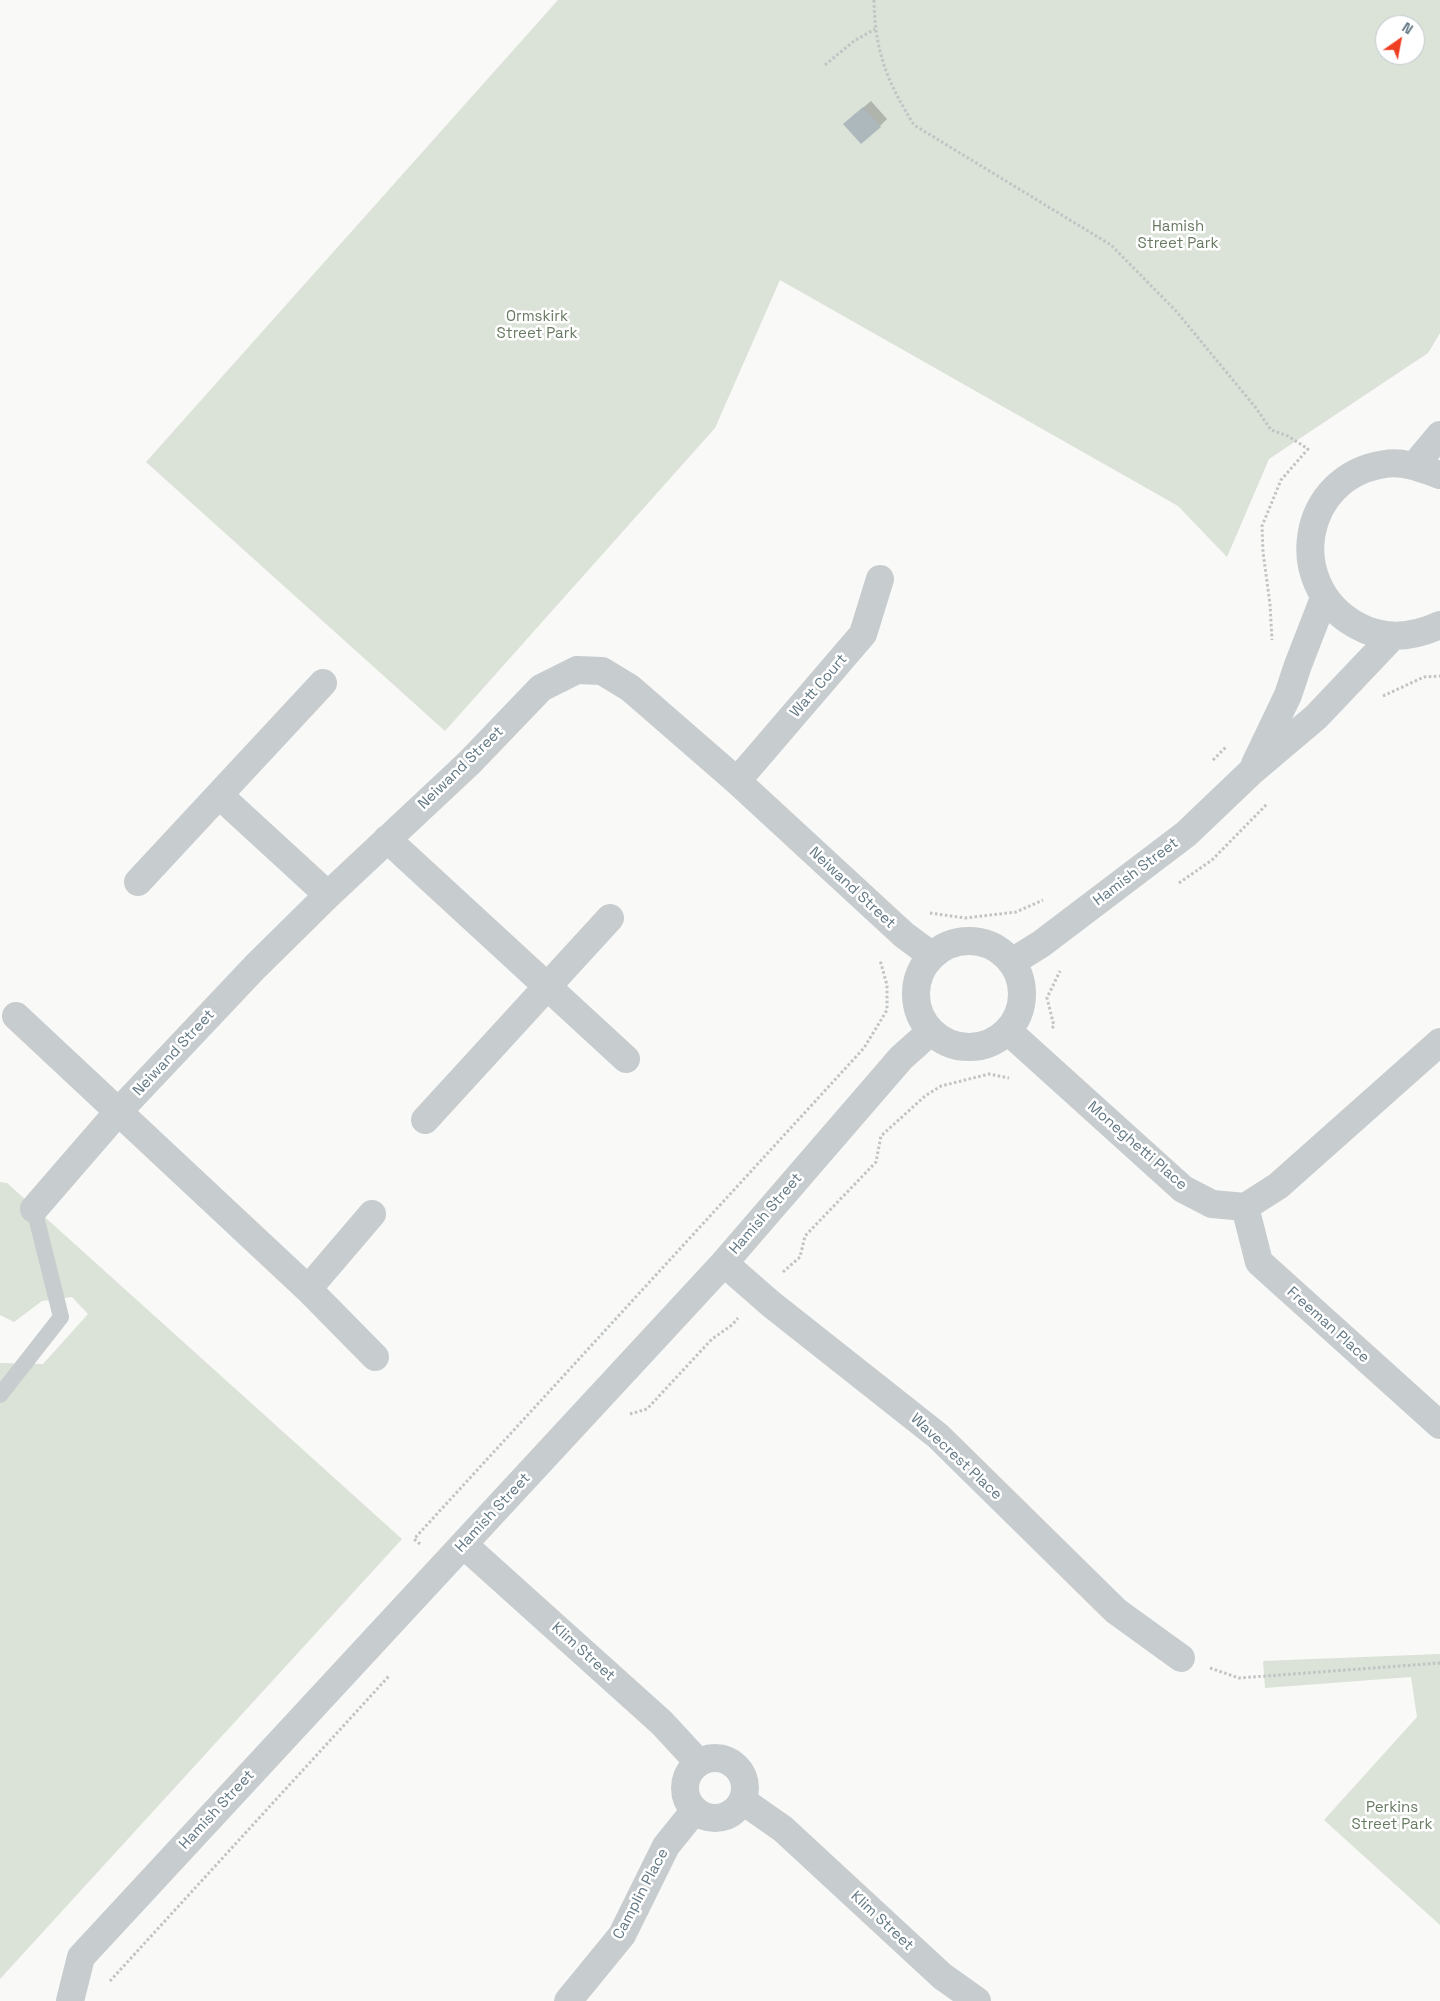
<!DOCTYPE html>
<html>
<head>
<meta charset="utf-8">
<style>
	body { margin:0 }
	#map { position:relative; width:1440px; height:2001px; overflow:hidden; background:#f9f9f7; font-family:"Space Grotesk",sans-serif }
	canvas { display:block }
	.north { position:absolute; left:1375px; top:15px; width:50px; height:50px; box-sizing:border-box; background:#fff; border:1px solid #c0c9ce; border-radius:50%; rotate:33deg; font-size:14px; font-weight:700; line-height:20px; text-align:center; color:#627884 }
	.north::after { content:''; display:block; margin:auto; width:18px; height:22px; background:#ef3e21; clip-path:polygon(50% 0,100% 100%,50% 72%,0 100%) }
</style>
</head>
<body>
<div id="map">
<canvas width="1440" height="2001"></canvas>
<div class="north">N</div>
</div>
<script>
const ctx = document.querySelector('canvas').getContext('2d');
ctx.lineJoin = 'round';
function fillPath(path, color) {
  ctx.fillStyle = color;
  ctx.fill(path, 'evenodd');
}
function strokePath(path, color, width, dash) {
  ctx.strokeStyle = color;
  ctx.lineWidth = width;
  ctx.lineCap = dash ? 'butt' : 'round';
  ctx.setLineDash(dash || []);
  ctx.stroke(path);
}
function label(font, color, halo, rows, align = 'center') {
  ctx.font = font + ' "Space Grotesk",sans-serif';
  ctx.lineWidth = 5;
  ctx.setLineDash([]);
  ctx.textBaseline = 'middle';
  ctx.strokeStyle = halo;
  ctx.fillStyle = color;
  for (const [text, x, y, turn = 0] of rows) {
    ctx.save();
    ctx.translate(x, y);
    ctx.rotate((+turn || 0) * Math.PI / 180);
    ctx.textAlign = isNaN(turn) ? turn : align;
    if (halo) ctx.strokeText(text, 0, 0);
    ctx.fillText(text, 0, 0);
    ctx.restore();
  }
}
fillPath(new Path2D(`
	M558 0H1440V333L1428 353 1269 459 1227 557 1178 506 780 280 715 428 445 731 146 462ZM1385 25H1415V55H1385Z
	M0 1182 7 1183 402 1539 0 1979V1363L43 1364 88 1314 72 1297 42 1301 14 1322 0 1315Z
	M1440 1654V1925L1324 1820 1417 1717 1411 1677 1265 1688 1263 1661Z`), '#dbe2d7');
fillPath(new Path2D(`
	M871 101 887 119 880 126 852 117Z`), '#0003');
fillPath(new Path2D(`
	M863 107 881 127 861 144 843 124Z`), '#adb8bc');
strokePath(new Path2D(`
	M874 0C875 53 887 81 914 125L1111 245 1176 311 1256 408 1271 430 1288 436 1308 449 1281 480 1262 526 1263 552 1270 604 1272 640
	M825 65 854 41 875 29
	M1383 696 1424 677 1440 676
	M1213 760 1226 747
	M1179 883 1212 860 1267 804
	M930 913 965 918 1016 912 1043 900
	M1052 1028 1054 1026 1047 998 1060 971
	M783 1272 800 1257 805 1236 876 1162 881 1136 925 1096 941 1086 989 1074 1009 1078
	M630 1414 647 1409 712 1339 732 1325 738 1318
	M420 1544 414 1539 864 1048 887 1010V985L880 960
	M1210 1668 1239 1678 1440 1663
	M110 1981 389 1676`), '#c0c4c5', 3, [2.5, 2.5]);
strokePath(new Path2D(`
	M0 1395 61 1317 34 1209`), '#c7cccf', 16);
strokePath(new Path2D(`
	M1415 465 1440 435
	M1440 475C1423 469 1404 461 1385 464 1301 476 1283 584 1356 625 1384 641 1412 638 1440 625
	M1255 764 1288 695 1298 665 1324 598
	M737 781 863 634 880 579
	M219 795 328 895
	M387 839 626 1059
	M138 882 323 683
	M916 994a53 53 0 1 1 106 0a53 53 0 1 1-106 0Z
	M1012 962 1041 944 1186 834 1251 772 1316 717 1392 637
	M16 1016 308 1289 375 1357
	M1008 1031 1183 1189 1212 1204 1245 1207 1278 1186 1440 1042
	M425 1120 610 918
	M1245 1207 1259 1262 1440 1425
	M34 1209 118 1112 255 967 328 895 469 763 541 688 577 670 602 671 630 688 737 781 904 935 931 955
	M724 1263 771 1304 938 1436 1116 1611 1181 1658
	M308 1289 372 1214
	M464 1545 662 1723 698 1762
	M685 1788a30 30 0 1 1 60 0a30 30 0 1 1-60 0Z
	M743 1801 783 1829 942 1976 977 2001
	M70 2001 81 1957 724 1263 901 1058 930 1032
	M568 2001 622 1935 666 1846 695 1810`), '#c7cccf', 28);
label('15px', '#687a62', '#fff', [
	["Hamish",1178,227],
	["Street Park",1178,244],
	["Ormskirk",537,317],
	["Street Park",537,334],
	["Perkins",1392,1808],
	["Street Park",1392,1825]
]);
label('15px', '#627884', '#fff', [
	["Watt Court",819,686,-49],
	["Neiwand Street",461,768,-44],
	["Hamish Street",1136,872,-37],
	["Neiwand Street",852,888,43],
	["Neiwand Street",174,1053,-47],
	["Moneghetti Place",1137,1146,41],
	["Hamish Street",766,1214,-49],
	["Freeman Place",1328,1325,42],
	["Wavecrest Place",956,1457,43],
	["Hamish Street",493,1513,-47],
	["Klim Street",583,1652,42],
	["Hamish Street",217,1810,-47],
	["Camplin Place",641,1894,-62],
	["Klim Street",882,1921,43]
]);
</script>
</body>
</html>
